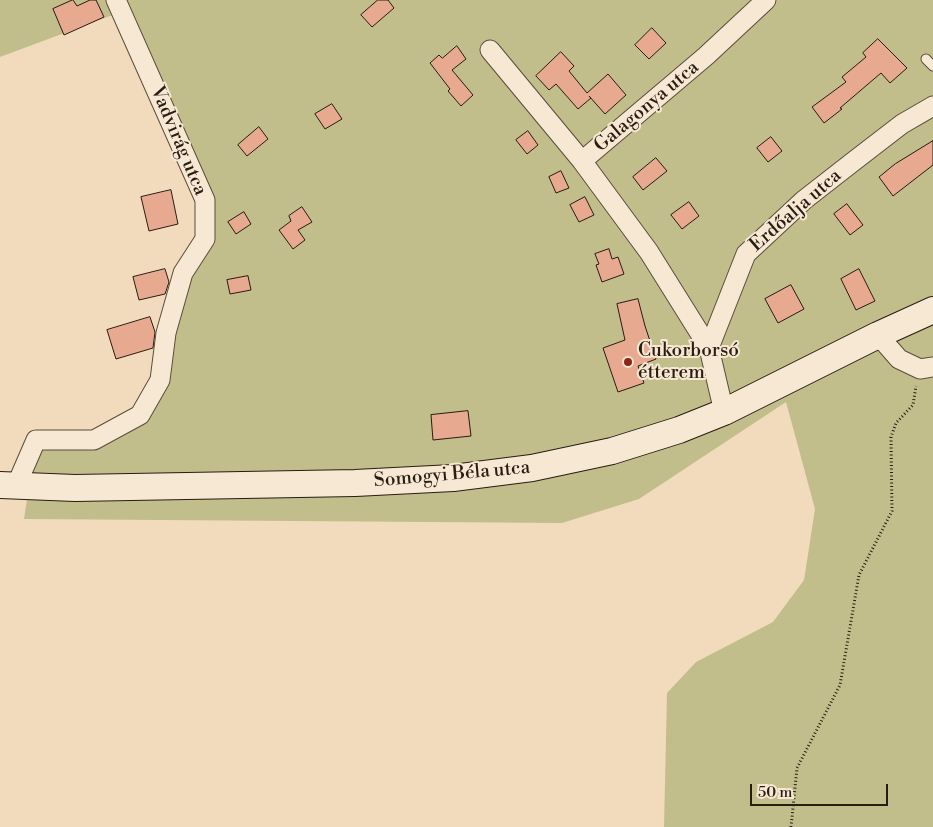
<!DOCTYPE html>
<html>
<head>
<meta charset="utf-8">
<style>
	body { margin:0 }
	#map { position:relative; width:933px; height:827px; overflow:hidden; background:#f2dbbc; font-family:"Libre Bodoni",serif }
	canvas { display:block }
	.scale { position:absolute; left:750px; top:784px; width:138px; height:22px; box-sizing:border-box; border:2px solid #281c13; border-top:0; padding-left:6px; font-size:15px; line-height:18px; white-space:nowrap; color:#281c13; -webkit-text-stroke:4px #f7e8d3; paint-order:stroke }
</style>
</head>
<body>
<div id="map">
<canvas width="933" height="827"></canvas>
<div class="scale">50 m</div>
</div>
<script>
const ctx = document.querySelector('canvas').getContext('2d');
ctx.lineJoin = 'round';
function fillPath(path, color) {
  ctx.fillStyle = color;
  ctx.fill(path, 'evenodd');
}
function strokePath(path, color, width, dash) {
  ctx.strokeStyle = color;
  ctx.lineWidth = width;
  ctx.lineCap = dash ? 'butt' : 'round';
  ctx.setLineDash(dash || []);
  ctx.stroke(path);
}
function label(font, color, halo, rows, align = 'center') {
  ctx.font = font + ' "Libre Bodoni",serif';
  ctx.lineWidth = 4;
  ctx.setLineDash([]);
  ctx.textBaseline = 'middle';
  ctx.strokeStyle = halo;
  ctx.fillStyle = color;
  for (const [text, x, y, turn = 0] of rows) {
    ctx.save();
    ctx.translate(x, y);
    ctx.rotate((+turn || 0) * Math.PI / 180);
    ctx.textAlign = isNaN(turn) ? turn : align;
    if (halo) ctx.strokeText(text, 0, 0);
    ctx.fillText(text, 0, 0);
    ctx.restore();
  }
}
fillPath(new Path2D(`
	M0 0H933V827H664L667 693 696 662 773 622 804 580 815 509 786 402 639 499 562 523 24 519 36 440H94L140 415 166 333 205 239V200L121 12 0 57Z`), '#c2be8c');
const building = new Path2D(`
	M73 0 77 6 90 0H96L104 17 64 35 53 9Z
	M378 0H388L394 8 372 27 361 15Z
	M652 28 666 43 649 59 635 45Z
	M878 39 907 68 890 83 881 73 840 108 842 109 824 123 812 107 846 82 842 77 866 57 863 53Z
	M457 46 466 59 452 70 473 95 461 106 448 91 450 89 430 63 439 55 442 58Z
	M561 52 574 66 569 71 587 93 608 74 626 95 605 114 589 96 591 98 578 109 556 84 549 90 536 76Z
	M332 104 342 119 325 129 315 114Z
	M259 127 268 139 247 156 238 145Z
	M528 131 538 145 527 154 516 140Z
	M771 137 782 151 768 162 757 148Z
	M933 141V165L893 196 879 177 895 164Z
	M656 158 667 171 643 190 633 177Z
	M561 171 569 188 556 193 549 177Z
	M171 190 178 224 149 231 141 197Z
	M585 197 594 215 579 222 570 205Z
	M689 202 699 216 682 229 671 215Z
	M847 204 863 225 850 235 834 214Z
	M302 207 312 222 298 230 305 240 293 249 279 230 291 221 289 216Z
	M244 212 251 224 236 234 228 222Z
	M609 249 612 259 618 257 624 274 602 282 596 265 599 264 595 254Z
	M165 269 169 282 165 294 139 300 133 277Z
	M859 269 875 301 856 310 841 279Z
	M248 276 251 290 230 294 227 280Z
	M791 285 804 309 778 323 765 299Z
	M638 299 645 326 656 359 638 366 644 383 618 392 603 348 625 340 617 304Z
	M150 317 155 332 153 348 116 359 107 330Z
	M468 411 471 436 433 440 431 415Z`);
fillPath(building, '#e7a98f');
strokePath(building, '#281c13', 1);
const lane = new Path2D(`
	M926 59 933 66`);
const street = new Path2D(`
	M490 50 582 161 649 252 709 348
	M582 161 706 56 766 0
	M878 335 899 359 920 369 933 367
	M724 412 709 348 746 254 804 200 854 161 902 124 933 106
	M16 486 36 440H94L140 415 160 380 166 333 183 273 205 239V200L116 0`);
const secondary = new Path2D(`
	M0 485 75 488 355 483 453 478 532 468 612 451 679 430 724 412 878 335 933 310`);
strokePath(lane, '#5a4c3d', 11);
strokePath(street, '#5a4c3d', 21);
strokePath(secondary, '#281c13', 28);
strokePath(new Path2D(`
	M791 827 797 768 840 685 859 575 892 511 891 437 896 423 913 405 916 386`), '#281c13', 3, [1, 2.5]);
strokePath(lane, '#f7e8d3', 9);
strokePath(street, '#f7e8d3', 19);
strokePath(secondary, '#f7e8d3', 26);
for (const [x, y, r, color] of [
	[628,362,5,"#8f2418"]
]) {
  const dot = new Path2D();
  dot.arc(x, y, r, 0, 2 * Math.PI);
  ctx.fillStyle = color;
  ctx.fill(dot);
  strokePath(dot, '#f7e8d3', 2);
}
label('19px', '#281c13', '#f7e8d3', [
	["Galagonya utca",647,107,-40],
	["Vadvirág utca",178,141,67],
	["Erdőalja utca",796,211,-41],
	["Somogyi Béla utca",452,475,-5]
]);
label('19px', '#281c13', '#f7e8d3', [
	["Cukorborsó",638,351],
	["étterem",638,373]
], 'left');
</script>
</body>
</html>
